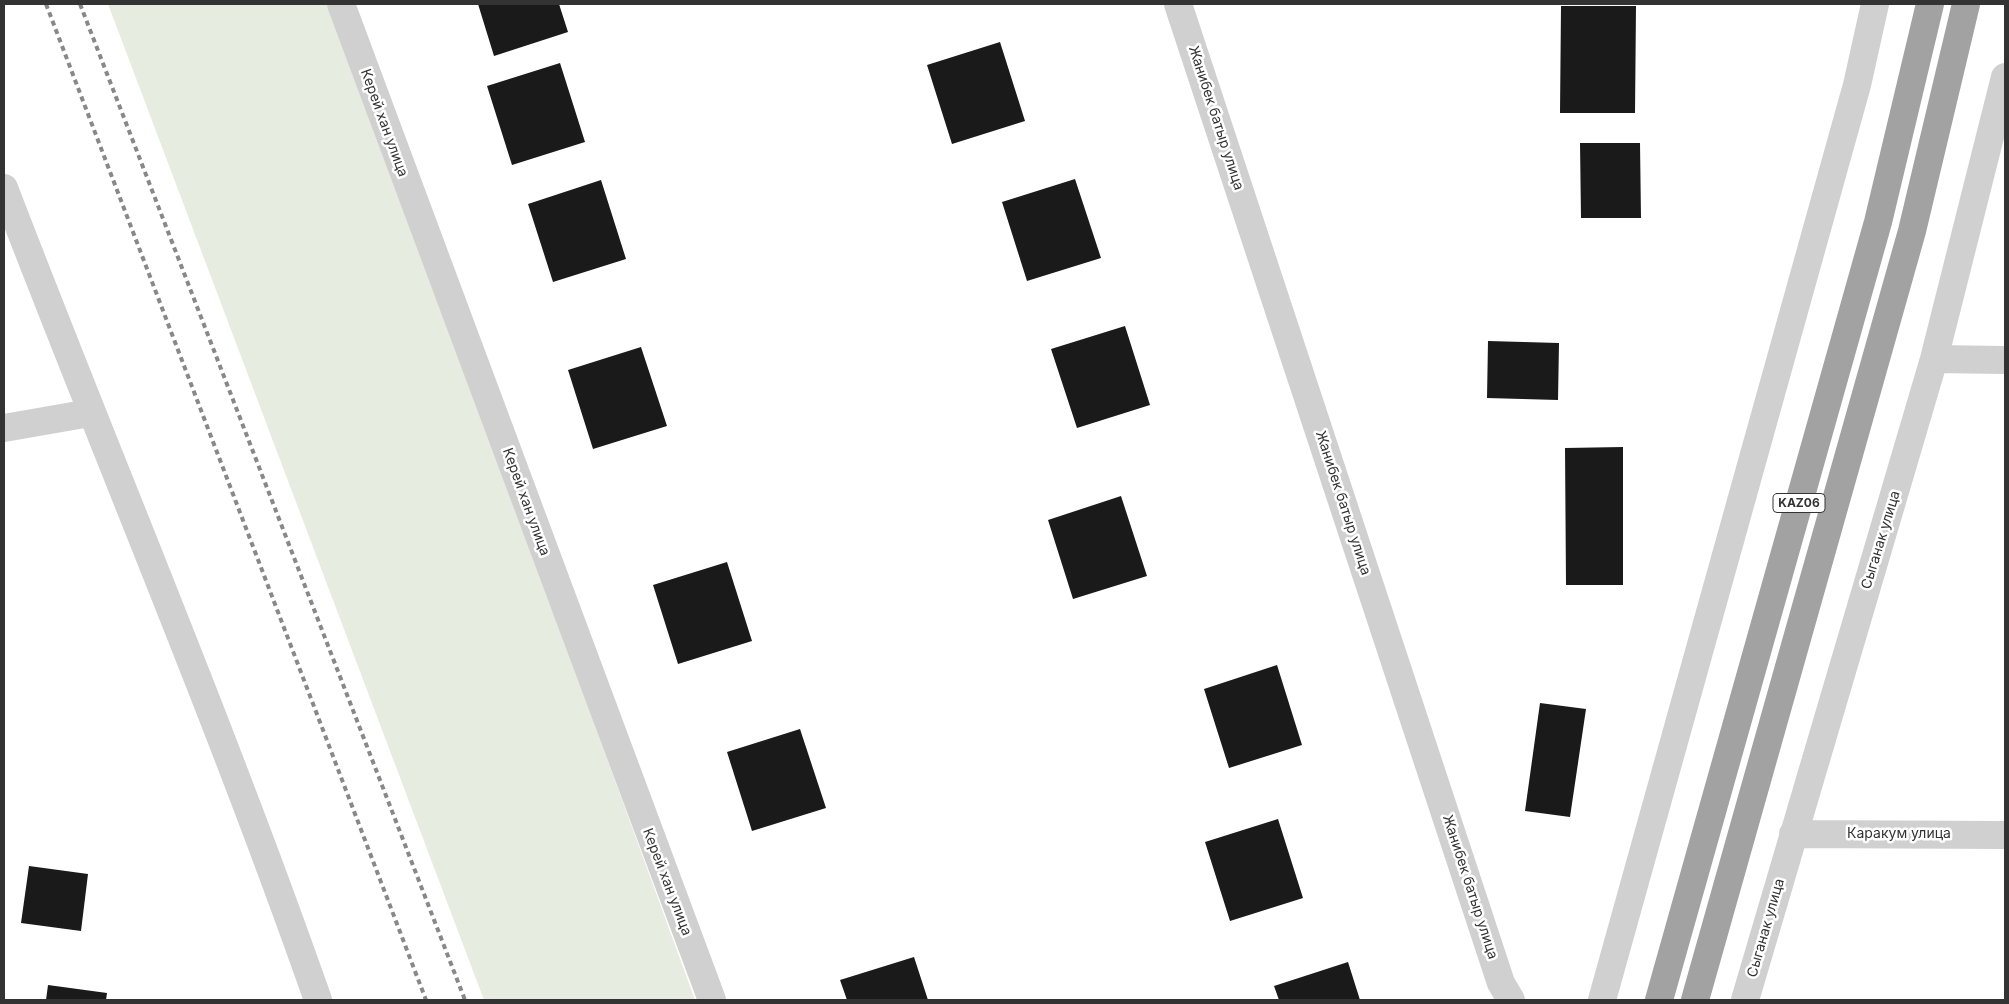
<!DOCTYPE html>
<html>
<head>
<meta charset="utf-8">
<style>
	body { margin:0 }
	#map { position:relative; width:2009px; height:1004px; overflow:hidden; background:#fff; font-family:Inter,sans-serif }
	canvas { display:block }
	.frame { position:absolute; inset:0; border:5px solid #333; pointer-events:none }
</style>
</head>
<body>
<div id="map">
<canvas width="2009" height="1004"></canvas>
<div class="frame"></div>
</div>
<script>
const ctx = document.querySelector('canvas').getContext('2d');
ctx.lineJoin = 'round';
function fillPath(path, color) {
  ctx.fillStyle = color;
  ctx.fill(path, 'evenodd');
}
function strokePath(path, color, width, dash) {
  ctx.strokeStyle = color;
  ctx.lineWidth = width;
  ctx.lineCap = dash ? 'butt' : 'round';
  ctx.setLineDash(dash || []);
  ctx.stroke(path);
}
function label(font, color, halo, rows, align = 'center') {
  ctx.font = font + ' Inter,sans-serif';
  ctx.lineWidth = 5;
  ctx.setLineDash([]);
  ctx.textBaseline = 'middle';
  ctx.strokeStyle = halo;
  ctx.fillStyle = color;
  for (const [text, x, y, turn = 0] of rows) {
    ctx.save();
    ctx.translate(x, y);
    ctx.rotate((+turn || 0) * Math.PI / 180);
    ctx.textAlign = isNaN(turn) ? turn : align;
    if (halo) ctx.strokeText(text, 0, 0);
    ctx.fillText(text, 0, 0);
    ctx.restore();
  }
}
fillPath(new Path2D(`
	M108 4H332L695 1000H484Z`), '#e6ecdf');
fillPath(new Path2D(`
	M478 4H559L568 32 494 56Z
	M1561 6H1636L1635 113H1560Z
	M1000 42 1025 121 952 144 927 65Z
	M560 63 585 142 512 165 487 86Z
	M1580 143H1640L1641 218H1581Z
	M1075 179 1101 258 1027 281 1002 202Z
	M601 180 626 259 553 282 528 204Z
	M1125 326 1150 405 1077 428 1051 349Z
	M1488 341 1559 343 1558 400 1487 398Z
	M641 347 667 426 593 449 568 370Z
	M1623 447V585H1566L1565 448Z
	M1121 496 1147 576 1073 599 1048 520Z
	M727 562 752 641 678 664 653 585Z
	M1277 665 1302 745 1229 768 1204 689Z
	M1540 703 1586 709 1570 817 1525 811Z
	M800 729 826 808 752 831 727 752Z
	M1278 819 1303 898 1230 921 1205 842Z
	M29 866 88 874 81 931 21 923Z
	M914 957 928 1000H847L840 980Z
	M1348 962 1360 1000H1279L1274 986Z
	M48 985 107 993 106 1000H46Z`), '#1a1a1a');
strokePath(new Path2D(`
	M341 4 712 1000
	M1178 4 1501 983 1511 1000
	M4 188C108 459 222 726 318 1000
	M1934 359 2005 360
	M4 428 90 413
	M1793 834 2005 835
	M1602 1000 1857 85 1875 4
	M1745 1000 1934 359 2005 77`), '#d0d0d0', 28);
strokePath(new Path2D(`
	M1659 1000 1878 222 1930 4
	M1695 1000 1912 231 1966 4`), '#a2a2a2', 28);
strokePath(new Path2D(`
	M46 4 426 1000
	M80 4 465 1000`), '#888', 4, [5, 4]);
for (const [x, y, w] of [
	[1799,503,52]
]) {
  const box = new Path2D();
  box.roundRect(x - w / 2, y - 9.5, w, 19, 4);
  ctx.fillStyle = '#fff';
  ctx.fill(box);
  strokePath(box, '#333', 1);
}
label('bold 12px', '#333', null, [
	["KАZ06",1799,503]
]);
label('14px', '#333', '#fff', [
	["Жанибек батыр улица",1216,118,72],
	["Керей хан улица",384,123,70],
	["Керей хан улица",526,502,70],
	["Жанибек батыр улица",1343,503,72],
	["Сыганак улица",1881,540,-73],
	["Каракум улица",1899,834],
	["Керей хан улица",667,882,69],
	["Жанибек батыр улица",1470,887,72],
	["Сыганак улица",1766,928,-74]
]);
</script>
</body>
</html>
